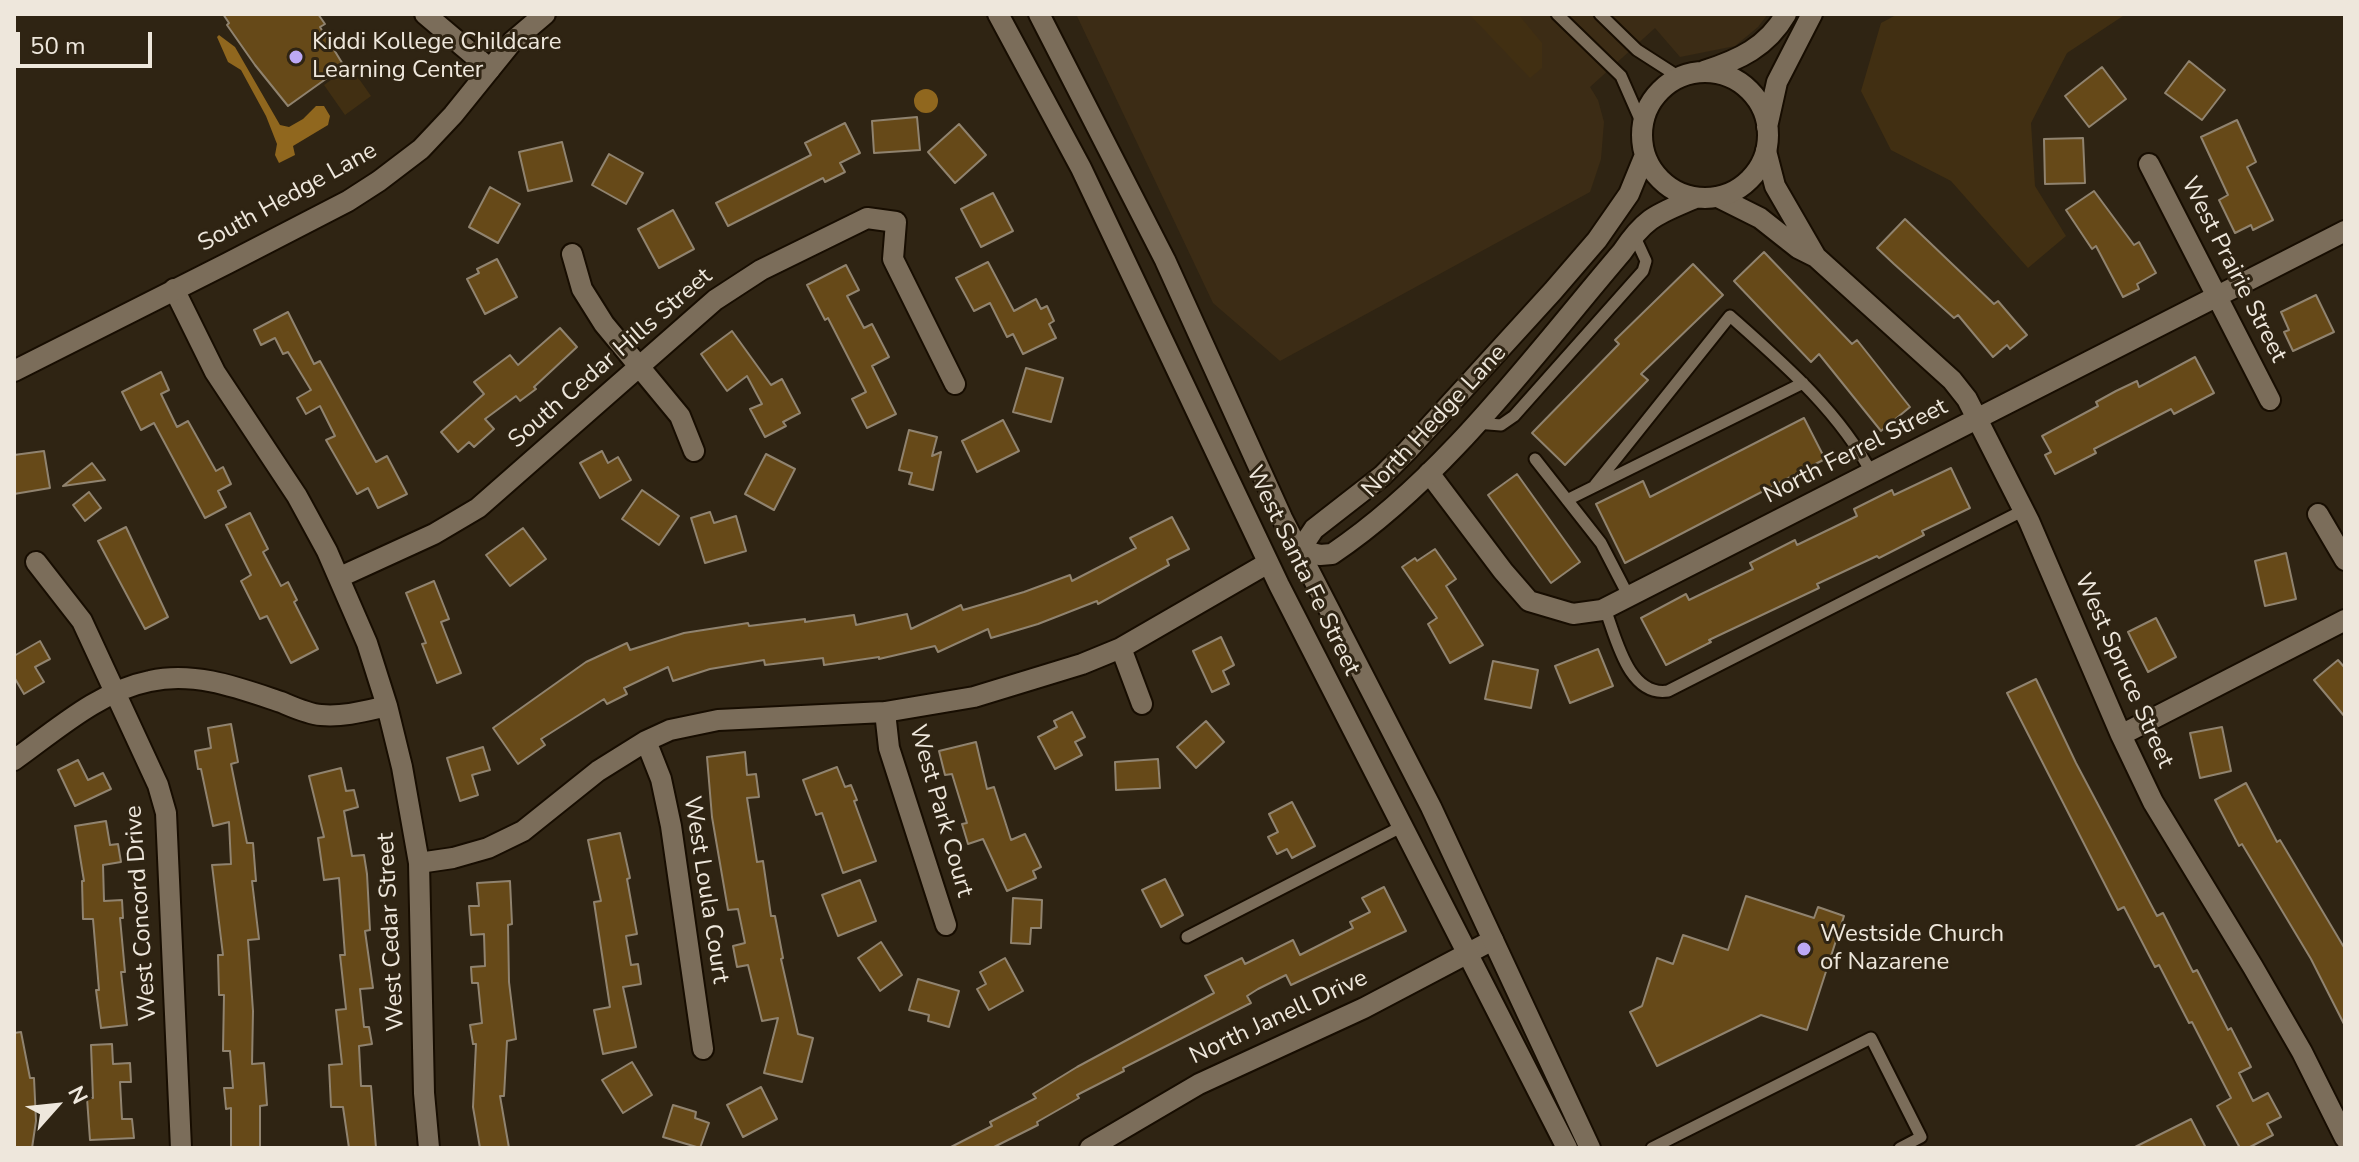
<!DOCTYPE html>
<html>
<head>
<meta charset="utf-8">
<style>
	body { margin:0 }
	#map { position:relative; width:2359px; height:1162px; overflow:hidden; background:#2f2413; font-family:"Nunito Sans",sans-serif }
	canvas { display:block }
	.frame { position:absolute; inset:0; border:16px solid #eee7dc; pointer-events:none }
	.north { position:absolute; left:16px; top:1066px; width:80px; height:80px; -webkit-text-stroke:6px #2f2413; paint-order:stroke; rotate:63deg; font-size:22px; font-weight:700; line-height:32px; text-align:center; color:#eee7dc }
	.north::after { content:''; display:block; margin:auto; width:28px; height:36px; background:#eee7dc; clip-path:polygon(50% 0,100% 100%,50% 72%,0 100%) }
	.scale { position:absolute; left:16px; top:32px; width:136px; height:36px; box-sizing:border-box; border:4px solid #eee7dc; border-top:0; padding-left:10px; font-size:24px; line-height:28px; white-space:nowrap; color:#eee7dc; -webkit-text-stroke:6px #2f2413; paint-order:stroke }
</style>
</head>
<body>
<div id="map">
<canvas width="2359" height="1162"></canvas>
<div class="frame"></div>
<div class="north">N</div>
<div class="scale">50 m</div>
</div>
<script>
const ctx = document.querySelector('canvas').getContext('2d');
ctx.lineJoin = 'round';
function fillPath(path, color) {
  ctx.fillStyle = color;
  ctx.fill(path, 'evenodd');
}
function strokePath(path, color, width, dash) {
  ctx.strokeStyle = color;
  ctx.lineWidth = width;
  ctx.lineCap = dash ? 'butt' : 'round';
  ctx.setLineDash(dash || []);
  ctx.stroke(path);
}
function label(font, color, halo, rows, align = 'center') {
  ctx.font = font + ' "Nunito Sans",sans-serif';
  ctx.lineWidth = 6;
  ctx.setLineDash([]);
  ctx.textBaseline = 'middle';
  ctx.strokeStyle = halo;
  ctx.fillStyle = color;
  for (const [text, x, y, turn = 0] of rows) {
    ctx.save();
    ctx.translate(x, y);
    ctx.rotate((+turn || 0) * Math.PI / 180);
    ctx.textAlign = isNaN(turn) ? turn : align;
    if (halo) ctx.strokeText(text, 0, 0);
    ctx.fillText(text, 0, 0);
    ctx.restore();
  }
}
fillPath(new Path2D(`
	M1076 14H1768L1758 27 1735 46 1680 57 1655 28 1590 87 1598 100 1604 122 1601 159 1590 192 1280 361 1213 303Z`), '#3c2c15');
fillPath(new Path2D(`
	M1469 14H1518L1542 43V68L1530 78Z
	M1898 14H2126L2067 53 2031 123 2035 186 2066 236 2028 268 1951 181 1891 150 1861 91 1881 23Z
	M350 66 371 96 345 115 324 85Z`), '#412f12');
fillPath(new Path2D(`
	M219 35 235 47 280 125 289 127 303 119 316 106H324L330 116 328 125 293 146 295 155 279 163 275 155 277 144 266 116 241 70 228 62 217 37Z
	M914 101a12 12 0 1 1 24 0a12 12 0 1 1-24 0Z`), '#90671e');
const building = new Path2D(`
	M223 14H318L325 24 320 27 344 66 288 106 255 65 227 25 229 23Z
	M2189 61 2225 90 2202 120 2165 93Z
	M2102 67 2126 99 2089 127 2065 96Z
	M917 117 920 150 874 153 872 121Z
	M2237 120 2256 162 2247 167 2273 220 2253 230 2251 225 2235 233 2219 200 2228 195 2201 137Z
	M845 123 860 153 840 163 845 172 825 182 823 178 728 226 716 203 811 155 805 143Z
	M959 124 986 155 955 183 928 152Z
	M2083 138 2085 183 2045 184 2044 139Z
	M562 142 572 181 528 191 519 152Z
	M609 154 643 173 626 204 592 185Z
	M490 187 520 204 498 243 469 227Z
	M2094 191 2134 245 2139 242 2156 273 2137 284 2139 289 2123 297 2096 246 2092 249 2066 210Z
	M993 193 1013 231 981 247 961 209Z
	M673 210 694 249 659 268 638 229Z
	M1905 219 1994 304 1998 301 2027 335 2010 349 2007 345 1993 357 1958 315 1954 318 1894 264 1877 248Z
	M1764 252 1852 344 1857 340 1910 407 1881 431 1819 354 1811 362 1734 281Z
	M497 259 517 297 485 314 467 279 479 273 477 269Z
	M988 262 1014 311 1036 299 1041 309 1047 306 1054 321 1049 324 1056 338 1023 354 1013 334 1007 337 990 303 974 311 956 278Z
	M1693 264 1723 295 1641 374 1648 380 1565 465 1532 433 1619 344 1615 340Z
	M846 265 859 290 847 296 864 328 872 324 889 357 872 366 896 414 867 428 852 399 866 392 828 318 825 320 807 285Z
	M2316 295 2334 332 2293 351 2284 332 2289 330 2281 312Z
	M288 312 314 364 320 361 376 462 387 456 407 494 378 508 368 488 357 494 326 440 335 436 320 406 306 414 297 398 311 390 288 352 283 354 275 338 261 345 254 330Z
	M560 328 577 347 534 387 536 389 520 401 516 396 485 419 494 429 474 447 469 442 458 452 441 432 484 394 474 382 510 355 518 365Z
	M732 331 771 385 782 379 800 413 783 422 786 426 765 437 750 409 762 404 747 376 727 391 701 354Z
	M2195 357 2214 393 2174 414 2171 409 2094 449 2096 453 2055 474 2045 455 2051 452 2042 436 2098 406 2096 402 2116 391 2137 381 2139 387Z
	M1026 368 1063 378 1051 422 1013 412Z
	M161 372 169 390 161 394 177 427 188 421 216 471 223 467 231 484 218 491 226 507 205 518 154 423 141 430 122 392Z
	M1804 418 1825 459 1625 563 1596 504 1643 481 1650 497Z
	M1003 420 1019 451 977 472 962 441Z
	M909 430 937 437 932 456 941 452 933 490 909 484 912 473 899 470Z
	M44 451 50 488 14 494V455Z
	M602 451 608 463 618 457 631 480 600 498 580 463Z
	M766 454 795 469 774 510 745 494Z
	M92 463 105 480 63 486Z
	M1951 468 1970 508 1922 531 1924 535 1879 558 1877 556 1817 584 1819 588 1709 640 1711 642 1666 665 1641 618 1686 594 1689 600 1753 569 1750 563 1795 540 1797 545 1857 516 1854 509 1892 490 1894 495Z
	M1517 474 1580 562 1551 583 1488 495Z
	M642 490 679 516 659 545 622 519Z
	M89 492 101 508 85 521 73 505Z
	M710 512 714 523 736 516 746 551 705 563 691 518Z
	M250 513 268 549 263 552 281 586 288 582 297 600 294 602 318 649 291 663 267 616 260 619 241 581 251 575 226 525Z
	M1172 517 1189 549 1167 560 1169 565 1098 604 1097 601 1038 624 991 638 988 629 938 652 935 646 879 659V657L824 665 823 658 765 665 764 660 710 669 673 681 668 667 624 688 627 694 607 704 604 699 541 739 545 745 518 764 493 728 586 662 627 643 630 650 684 633 748 623 749 626 805 619V622L854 615 856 625 907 614 911 629 961 605 963 610 1024 592 1070 575 1072 581 1136 548 1130 538Z
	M126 527 168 617 145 629 98 541Z
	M523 528 546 559 510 586 486 555Z
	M1435 549 1456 579 1446 586 1483 645 1450 663 1428 624 1437 618 1402 567 1415 558 1417 561Z
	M2286 553 2296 599 2265 606 2255 561Z
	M434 581 449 619 441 622 461 673 437 683 422 644 426 643 406 593Z
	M2156 618 2176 657 2148 672 2128 632Z
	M1221 637 1234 665 1223 671 1229 684 1212 692 1193 651Z
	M40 641 50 659 35 667 44 682 24 694 14 677V656Z
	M1598 649 1613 686 1570 703 1555 666Z
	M2338 660 2345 668V717L2314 680Z
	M1493 661 1538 670 1531 708 1485 699Z
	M2036 679 2076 763 2157 916 2163 913 2193 972 2197 970 2228 1030 2231 1028 2251 1067 2239 1073 2253 1101 2268 1093 2281 1117 2267 1124 2273 1135 2248 1148H2240L2217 1106 2231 1098 2192 1022 2189 1023 2159 965 2155 967 2124 907 2118 910 2007 693Z
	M1072 712 1085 737 1075 742 1082 755 1055 769 1038 737 1057 727 1054 721Z
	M1206 721 1224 742 1196 768 1177 747Z
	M231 724 238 762 231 764 247 843H253L256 881H252L259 939 248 940 253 1011 252 1064 264 1063 267 1105 260 1106V1148H231V1108L226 1109 224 1088H233L230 1051H223L224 995H219L218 955H223L212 865 231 864 229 822 213 826 201 769H198L195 751 211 748 208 728Z
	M2222 727 2231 771 2200 778 2190 733Z
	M976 742 987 789 994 787 1011 840 1025 834 1041 867 1033 871 1036 878 1007 891 983 839 968 844 962 824 967 823 952 774 945 775 939 751Z
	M483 747 490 770 472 775 478 795 460 801 447 758Z
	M745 752 747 775 756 774 759 797 747 798 757 862 763 861 771 916H775L783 958 781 959 798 1034 813 1038 802 1082 764 1073 778 1018 762 1021 748 965 737 967 733 946 745 943 738 909 728 910 712 817 707 757Z
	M1158 759 1160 788 1116 790 1115 762Z
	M78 760 88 780 103 773 111 789 75 806 58 770Z
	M837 767 845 787 851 785 857 800 854 801 876 861 843 873 822 813 816 815 803 780Z
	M341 768 346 791 354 790 358 807 344 811 352 856 364 855 367 874 370 930 365 931 373 988 360 989 364 1027H369L372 1044 359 1046 361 1086H371L376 1148H349L343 1107H331L329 1065 342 1064 336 1010 346 1009 340 955H345L339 878 324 880 318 838 324 837 309 776Z
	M2246 783 2277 842 2280 840 2345 949V1026L2311 959 2242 844 2239 846 2215 800Z
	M1292 802 1315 846 1292 858 1287 849 1277 854 1268 837 1278 832 1269 814Z
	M106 821 110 845 118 844 121 862 103 865 104 901 122 900 123 918H120L125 972H121L127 1025 101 1028 96 990H99L93 919H83L82 881H84L75 826Z
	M620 833 630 878 627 879 637 934 626 936 631 965 638 964 641 984 623 987 636 1047 603 1054 594 1010 610 1007 594 902 601 901 588 840Z
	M1165 879 1183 915 1161 927 1142 890Z
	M860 880 876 921 838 936 822 895Z
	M510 881 512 924 508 925 509 982 516 1039 507 1041 504 1096H500L509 1148H480L473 1107 476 1044H473L470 1025 482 1023 478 983H472L471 967 485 966 484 934 471 935 469 906H479L477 883Z
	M1384 887 1406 931 1291 985 1286 975 1258 989 1247 996 1251 1003 1123 1068 1124 1071 1077 1095 1079 1098 1037 1122 1038 1125 992 1148H949L992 1126 990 1122 1036 1098 1033 1094 1077 1067 1214 993 1205 976 1242 958 1245 964 1293 940 1300 955 1353 928 1350 922 1370 912 1362 898Z
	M1746 896 1814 918 1818 907 1844 916 1807 1030 1761 1015 1657 1066 1630 1012 1642 1006 1657 958 1673 964 1683 935 1728 950Z
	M1013 898 1042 900 1041 928H1031L1030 944 1011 943Z
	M881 942 902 975 880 991 858 958Z
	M1005 958 1023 991 989 1010 977 989 986 984 980 972Z
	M918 979 959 991 949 1027 928 1021 929 1015 909 1010Z
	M21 1032 30 1078H34L36 1121 32 1148H14V1033Z
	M112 1044 113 1064 130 1063 131 1082H120L122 1119H132L134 1138 90 1140 87 1098H93L91 1045Z
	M632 1062 652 1095 623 1113 602 1080Z
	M761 1087 777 1119 743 1137 727 1105Z
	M673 1105 696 1112 695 1118 709 1123 700 1148 663 1137Z
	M2191 1119 2206 1148H2133Z`);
fillPath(building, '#664918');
strokePath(building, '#90836f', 2);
const service = new Path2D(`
	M1557 14 1621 76 1643 126
	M1600 14 1637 50 1679 77
	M1476 423 1501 425 1514 416 1643 271 1646 261 1634 235
	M1535 459 1601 543 1629 597
	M1595 485 1730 316C1783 363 1839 411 1872 474
	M1567 500 1803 383
	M1605 609C1616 637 1628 697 1668 691L2024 510
	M1187 937 1401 827
	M1652 1148 1871 1038 1921 1137 1900 1148`);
const minor = new Path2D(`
	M425 14 490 69
	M1766 151 1775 186 1816 257
	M2149 164 2270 400
	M1718 197 1760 218 1798 248 1816 257 1952 380 1967 399 2029 521 2121 735 2153 802 2253 967 2302 1052 2345 1138
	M572 254 582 289 604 324 680 416 694 451
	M174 289 215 372 297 496 327 551 367 643 387 706 402 767 419 863 424 1093 429 1148
	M1429 473 1503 571 1529 601 1573 614 1602 610 2345 231
	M2318 514 2345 560
	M36 562 82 621 158 785 166 813 181 1148
	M340 577 434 534 478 508 715 300 761 270 867 218 896 222 893 259 955 384
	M1121 648 1142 704
	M885 712 889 748 946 925
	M2121 735 2345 620
	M646 741 661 779 671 826 703 1049
	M14 760C55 731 99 691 150 681 195 671 239 688 281 702 293 707 308 714 321 715 344 717 365 711 387 706
	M419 863 453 858 488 848 523 831 598 771 646 741 670 730 718 720 885 712 974 697 1082 664 1121 648 1268 563
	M1090 1148 1199 1084 1364 1008 1493 940`);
const tertiary = new Path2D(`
	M998 14 1081 168 1279 585 1567 1148
	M1039 14 1165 260 1282 518 1431 807 1590 1148
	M1704 71C1739 60 1767 47 1786 14
	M1642 135a63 63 0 1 1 126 0a63 63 0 1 1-126 0Z
	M1767 127 1777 82 1812 14
	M14 371 228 263 348 201 379 181 421 149 453 115 512 42 545 14
	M1300 550 1320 555 1332 554C1444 479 1535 354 1622 252 1646 216 1658 214 1695 198
	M1300 550 1314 529 1382 476 1408 450 1553 291 1597 240 1629 194 1645 155`);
strokePath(service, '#170d01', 15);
strokePath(minor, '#170d01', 24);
strokePath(tertiary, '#170d01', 24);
strokePath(service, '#7b6d5a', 11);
strokePath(minor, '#7b6d5a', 20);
strokePath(tertiary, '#7b6d5a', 20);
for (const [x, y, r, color] of [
	[296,57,8,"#bda9f5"],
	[1804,949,8,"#bda9f5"]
]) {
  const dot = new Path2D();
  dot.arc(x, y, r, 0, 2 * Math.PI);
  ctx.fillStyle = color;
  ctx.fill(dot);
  strokePath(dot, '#2f2413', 3);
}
label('24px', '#eee7dc', '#2f2413', [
	["Kiddi Kollege Childcare",312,43],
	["Learning Center",312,71],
	["Westside Church",1820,935],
	["of Nazarene",1820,963]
], 'left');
label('24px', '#eee7dc', '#2f2413', [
	["South Hedge Lane",288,198,-29],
	["West Prairie Street",2233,270,63],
	["South Cedar Hills Street",611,359,-41],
	["North Hedge Lane",1435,422,-47],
	["North Ferrel Street",1856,452,-27],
	["West Santa Fe Street",1302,571,64],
	["West Spruce Street",2123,671,66],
	["West Park Court",940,811,74],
	["West Loula Court",705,890,81],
	["West Concord Drive",142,913,-94],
	["West Cedar Street",392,932,-93],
	["North Janell Drive",1279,1018,-25]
]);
</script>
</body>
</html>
